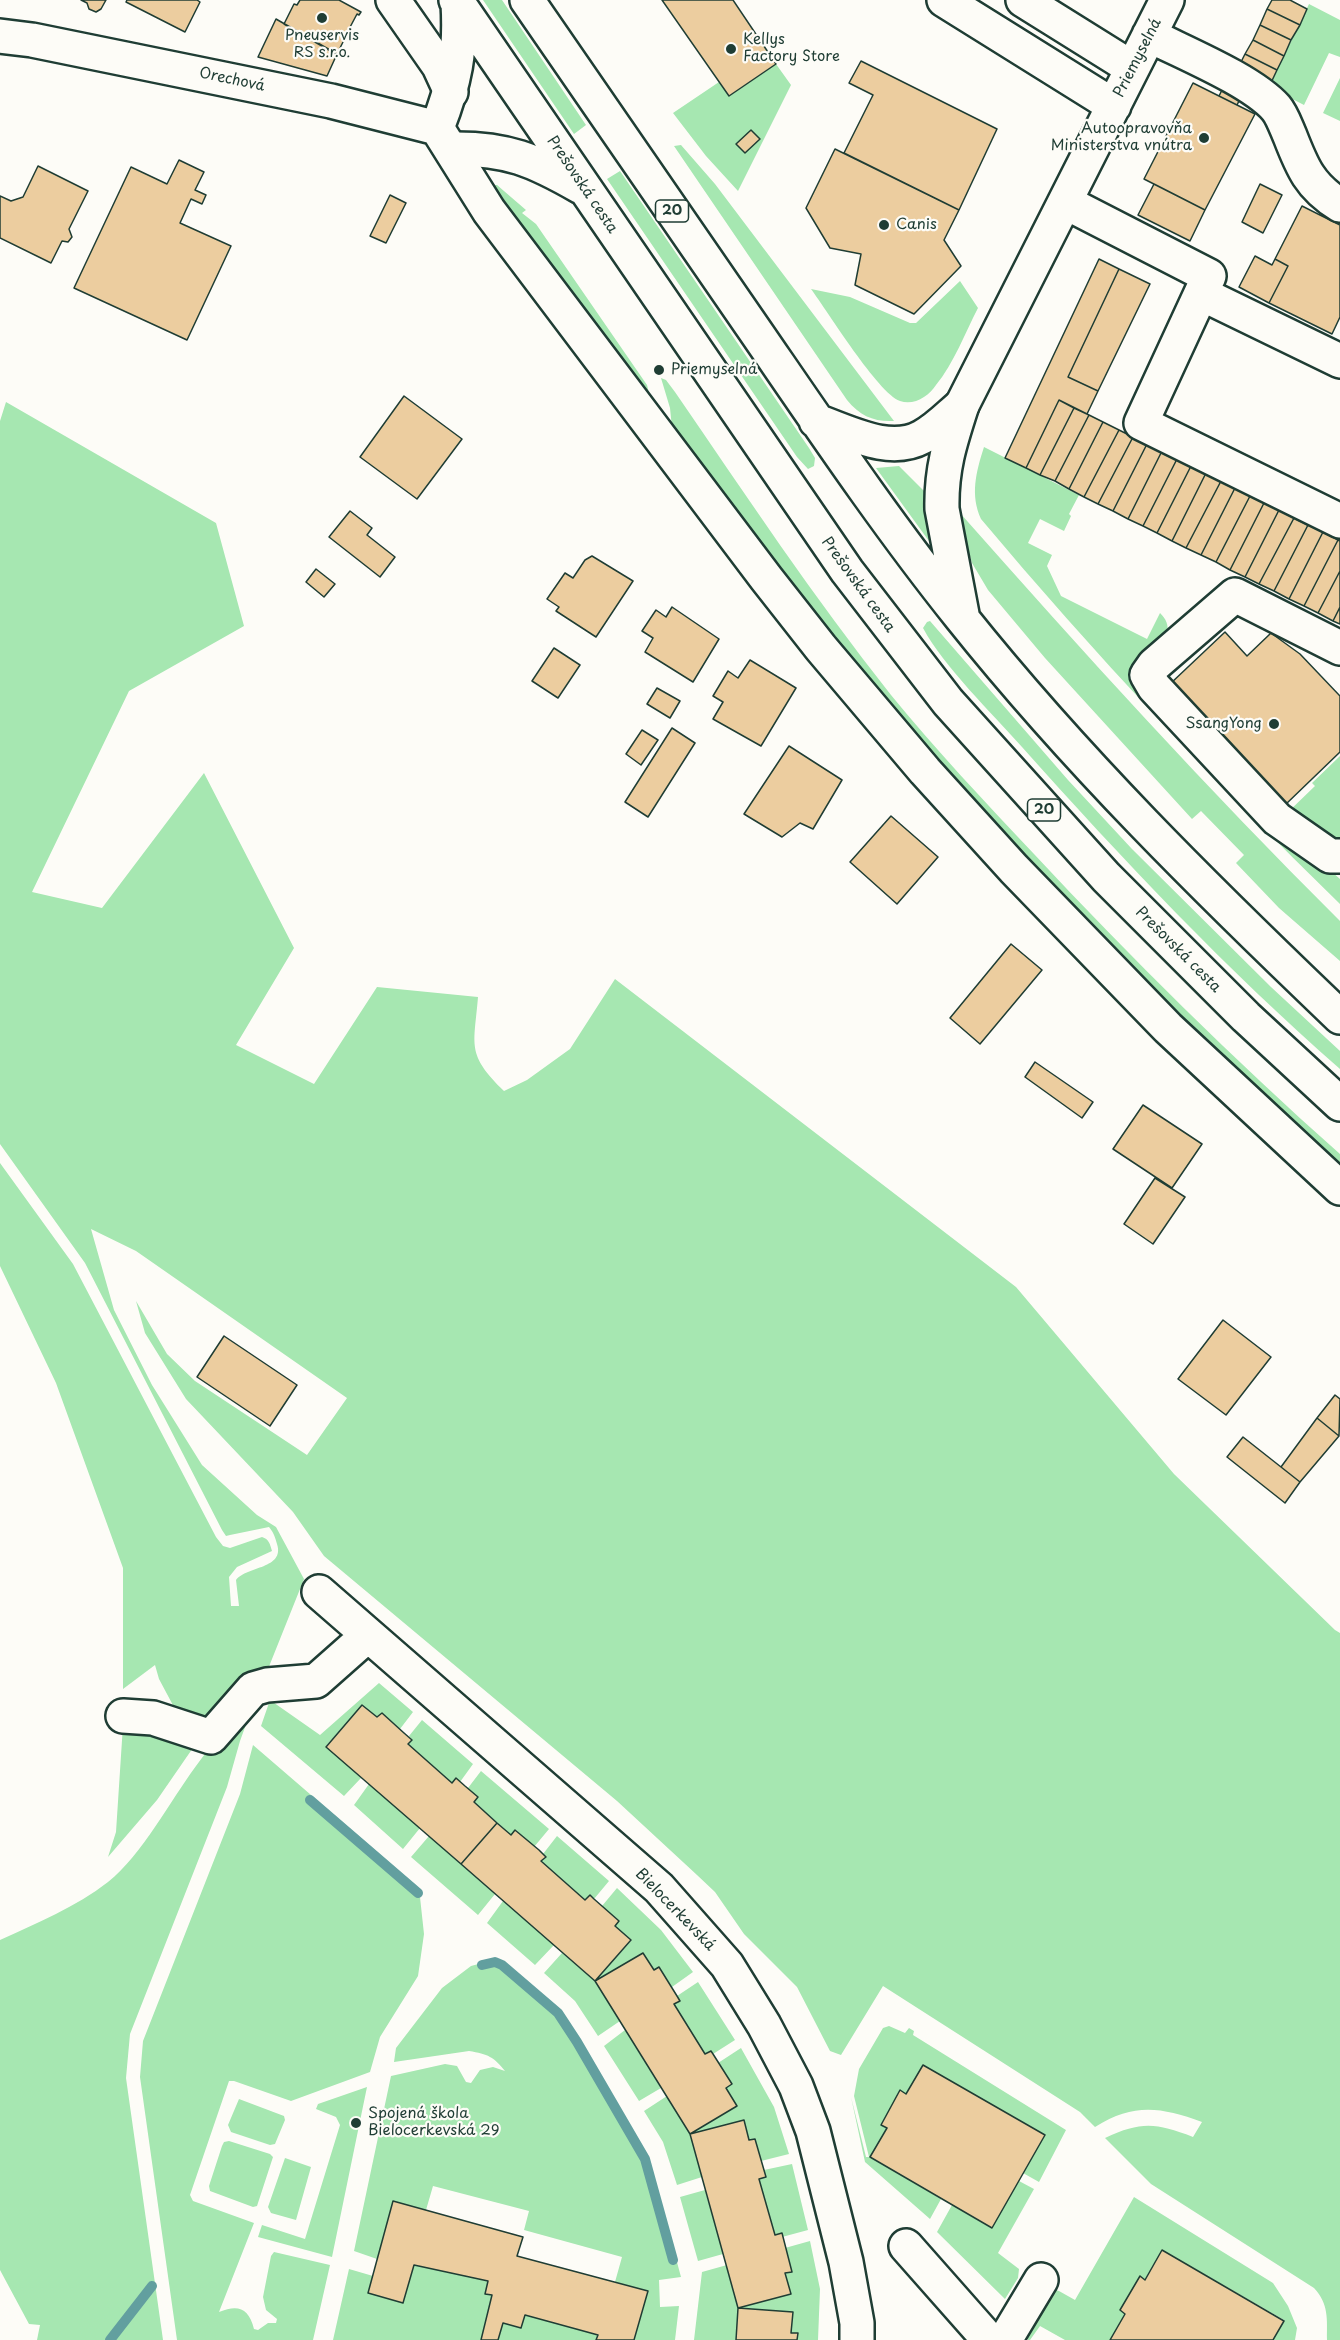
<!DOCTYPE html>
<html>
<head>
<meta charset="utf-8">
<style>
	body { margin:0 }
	canvas { display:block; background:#fdfcf7 }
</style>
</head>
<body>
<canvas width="1340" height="2340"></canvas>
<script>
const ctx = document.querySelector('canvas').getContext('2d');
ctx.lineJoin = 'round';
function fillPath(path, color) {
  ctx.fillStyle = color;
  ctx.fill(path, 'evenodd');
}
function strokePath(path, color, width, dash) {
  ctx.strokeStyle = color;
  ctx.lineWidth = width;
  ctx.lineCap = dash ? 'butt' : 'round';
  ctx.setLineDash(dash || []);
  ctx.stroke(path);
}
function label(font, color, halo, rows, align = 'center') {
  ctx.font = font + ' "Playpen Sans",sans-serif';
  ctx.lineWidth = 4.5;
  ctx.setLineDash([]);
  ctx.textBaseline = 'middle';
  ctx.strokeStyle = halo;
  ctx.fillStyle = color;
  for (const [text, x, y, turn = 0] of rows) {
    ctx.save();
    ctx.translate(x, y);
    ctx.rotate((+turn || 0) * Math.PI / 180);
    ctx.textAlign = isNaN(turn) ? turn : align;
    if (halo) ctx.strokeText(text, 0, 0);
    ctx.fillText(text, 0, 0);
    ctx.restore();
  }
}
fillPath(new Path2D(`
	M483 0H502L586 125 574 134Z
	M1309 4 1340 20V57L1329 53 1304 105 1269 87Z
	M776 64 791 85 738 191 706 156 673 113 719 82 729 96Z
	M1340 78V121L1323 113Z
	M681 145 715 184 894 421C874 422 860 416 847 400L674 146Z
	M620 171 809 448 815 458 814 466 808 469 797 457 607 179Z
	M493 185H497L526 210 522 213 536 224 647 385 652 405 491 188Z
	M960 281 978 308C965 333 954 363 936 385 929 396 914 406 900 401 878 393 828 312 811 289L850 297 910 323H916Z
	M661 378 666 380 675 392C745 494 814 598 891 695 936 750 985 802 1034 854 1132 959 1233 1059 1340 1154V1171L1080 922 836 648 672 428 670 408Z
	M6 402 216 523 244 626 129 691 32 892 102 908 204 773 294 948 236 1045 314 1084 377 987 478 997C474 1046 466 1054 504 1091L527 1080 570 1049 615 979 1016 1287 1174 1474 1335 1630 1340 1633V2340H1327C1327 2319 1329 2304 1314 2288L1151 2184 1105 2138C1142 2121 1156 2123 1193 2137L1202 2122C1160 2107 1134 2103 1095 2127L1080 2112 883 1986 841 2055 830 2051 797 1987 744 1934 715 1892 697 1875 617 1801 324 1556 293 1512 186 1399 145 1333 136 1301 167 1354 195 1381 307 1455 347 1398 136 1251 91 1229 114 1310 152 1385 202 1465 257 1515 276 1527 304 1579 268 1669 212 1722 175 1709 159 1679 155 1665 123 1689V1568L56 1383 0 1266V1163L73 1264 216 1537 223 1546 230 1548 262 1537C269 1539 270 1544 272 1551L237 1567 229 1577 231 1606H239L236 1580C247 1566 285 1569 277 1544 275 1537 274 1533 269 1527L230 1535 226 1536 222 1530 85 1263 0 1144V421Z
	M984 447 1079 495 1069 514 1071 516 1064 531 1040 519 1028 543 1052 555 1047 566 1061 596 1147 639 1160 613C1166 619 1169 625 1167 633L1137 664 1324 865 1340 879V904C1214 781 1094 654 981 519 970 495 976 472 984 447Z
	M899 466 927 494 934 548 876 468Z
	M960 513C1083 652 1208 790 1340 921V961L1279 908 1236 863 1244 855 1201 811 1192 819 1045 658 988 590 972 563 964 537Z
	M930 621 1068 780 1132 849 1271 987 1340 1051V1069C1227 970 1122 859 1022 747 992 713 944 667 923 628L927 622Z
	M1340 756V847L1286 814 1315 786 1312 783Z
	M379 1683 413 1712 400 1729 382 1713 377 1717 362 1705 326 1746 361 1778 344 1796 261 1726 270 1700 320 1735Z
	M256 1697 240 1741 227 1787 130 2034 126 2078 163 2340H37L40 2325 29 2324 0 2270V1940C37 1923 76 1907 108 1882 142 1855 170 1801 196 1766 214 1741 235 1719 256 1697Z
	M422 1720 473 1764 460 1782 452 1783 408 1744 412 1740 409 1736Z
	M123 1725 197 1742 157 1800 108 1857 116 1832Z
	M253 1745 419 1888 424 1934 418 1976 380 2037 370 2072 291 2101 234 2081H229L190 2195 193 2201 254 2223 219 2312C238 2304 249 2308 254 2329L258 2330 268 2323H276L277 2319 266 2310 263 2297 271 2256 274 2252 330 2265 313 2340H177L140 2077 143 2041 240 1794Z
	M481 1771 549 1829 534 1847 516 1830 511 1835 474 1802 468 1788Z
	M369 1784 420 1828 403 1849 354 1805Z
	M429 1836 495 1894 478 1915 411 1857Z
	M557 1836 609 1881 594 1899 590 1895 585 1900 541 1861 546 1857 543 1854Z
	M617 1888 661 1930 693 1972 672 1987 659 1967 654 1970 643 1953 595 1981 620 2021 598 2036 575 2001 544 1973 562 1953 595 1981 631 1941 615 1926 619 1921 602 1906Z
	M503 1901 554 1945 535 1965 487 1923Z
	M493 1960 503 1962 563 2017 648 2155 681 2277 659 2280 660 2307 679 2306 675 2340H634L648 2291 615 2282 622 2257 524 2230 529 2211 433 2186 426 2210 377 2259 354 2251 391 2076 445 2064 457 2066 466 2082 471 2083 480 2070 493 2067 505 2071C494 2057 488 2054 469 2051L394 2062 396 2048 442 1988 471 1966Z
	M698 1982 735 2040 713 2054 711 2051 705 2054 674 2004 680 2001 677 1996Z
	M889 2026 905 2033 909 2028 914 2031 913 2035 1066 2130 1039 2182 1023 2173 1045 2135 923 2065 906 2094 900 2091 881 2125 887 2128 870 2157 941 2199 930 2219 865 2162 851 2097 866 2157H869L854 2096 859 2069 883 2028Z
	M625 2030 661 2088 639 2101 604 2046Z
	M741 2048 774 2107 789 2154 761 2161 755 2139 749 2140 744 2120 690 2134 702 2177 677 2185 663 2142 644 2111 667 2096 690 2134 737 2106 726 2088 731 2084 718 2063Z
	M367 2087 332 2257 258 2237 262 2225 305 2239 340 2125 336 2117 316 2109 318 2104Z
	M239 2099 284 2116 285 2120 275 2144 270 2145 231 2132 228 2125Z
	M229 2141 270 2154 273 2157 257 2206 253 2207 210 2191 209 2186 222 2146 224 2142Z
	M285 2158 311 2167 296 2220 271 2213 268 2207Z
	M792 2164 808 2230 782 2237 775 2235 759 2179 766 2177 764 2170Z
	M1019 2181 1034 2189 998 2253 1019 2269 1018 2278 1005 2299 937 2232 952 2205 991 2228Z
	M705 2190 723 2254 698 2261 680 2197Z
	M1134 2197 1273 2283 1288 2306 1297 2328 1295 2340H1273L1284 2320 1162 2250 1145 2280 1140 2276 1120 2310 1125 2314 1110 2340H1065L1040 2326 1030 2340H1028V2329L1052 2289 1059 2291 1075 2300Z
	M810 2241 820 2289 818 2340H797V2334L791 2333 792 2312 738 2308 736 2340H694L702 2272 727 2265 738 2308 791 2294 785 2273 792 2271 785 2248Z
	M414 2265 488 2281 485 2293 492 2295 481 2340H333L349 2269 373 2276 403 2303Z
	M525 2315 598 2335 596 2340H498L503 2323 521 2328Z`), '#a6e7b1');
strokePath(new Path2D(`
	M310 1800 418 1893
	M482 1965 495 1962 502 1965 558 2013 577 2042 645 2159 673 2260
	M110 2340 152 2286`), '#629f9f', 10);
const building = new Path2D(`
	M81 0H106L101 9 96 12 89 9 87 3Z
	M127 0H197L200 2 185 32 126 2Z
	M300 0H339L361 12 359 15 357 14 348 31 351 33 349 35 346 36 339 50 342 51 339 56 284 24 294 4 297 5Z
	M662 0H733L776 64 729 96Z
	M1272 0H1290L1307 9 1300 25 1267 9Z
	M1267 9 1300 25 1291 40 1260 25Z
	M276 19 337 54 327 76 258 57Z
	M1260 25 1291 40 1284 56 1253 40Z
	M1253 40 1284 56 1277 70 1245 54Z
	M1245 54 1277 70 1269 87 1237 70Z
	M861 61 997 129 959 210 844 153 873 95 849 83Z
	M1193 83 1255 114 1205 210 1144 179Z
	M1225 84 1243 93 1237 105 1219 96Z
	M751 130 760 139 745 153 736 144Z
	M835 149 959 210 944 240 961 266 914 314 855 285 861 254 830 248 806 208Z
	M179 160 204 172 195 190 206 195 202 204 191 199 180 223 231 246 187 340 74 288 131 167 167 184Z
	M38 166 88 191 69 229 72 237 68 242 62 241 51 263 0 238V196L11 201 23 197Z
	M1154 184 1205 210 1190 241 1138 215Z
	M1260 184 1282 195 1263 233 1242 222Z
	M390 195 406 203 386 243 370 236Z
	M1302 206 1340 225V317L1332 334 1269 303 1288 266 1275 259Z
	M1255 256 1272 265 1275 259 1288 266 1269 303 1239 287Z
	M1099 259 1119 269 1068 377 1098 391 1087 414 1059 400 1026 468 1005 458Z
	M1119 269 1150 284 1098 391 1068 377Z
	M404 396 462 439 417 499 360 457Z
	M1059 400 1074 408 1040 475 1026 468Z
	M1074 408 1089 415 1055 481 1040 475Z
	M1089 415 1103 422 1069 489 1055 481Z
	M1103 422 1119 430 1084 497 1069 489Z
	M1119 430 1133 437 1098 504 1084 497Z
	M1133 437 1147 444 1113 511 1098 504Z
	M1147 444 1162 451 1128 519 1113 511Z
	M1162 451 1177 459 1143 526 1128 519Z
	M1177 459 1191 466 1157 533 1143 526Z
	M1191 466 1206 473 1172 541 1157 533Z
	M1206 473 1221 481 1186 548 1172 541Z
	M1221 481 1235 488 1201 555 1186 548Z
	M1235 488 1250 496 1216 562 1201 555Z
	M1250 496 1264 503 1230 570 1216 562Z
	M1264 503 1279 510 1245 577 1230 570Z
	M1279 510 1294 518 1259 584 1245 577Z
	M350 511 372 528 367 535 395 557 380 577 329 537Z
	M1294 518 1308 525 1274 591 1259 584Z
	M1308 525 1323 532 1289 599 1274 591Z
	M1323 532 1338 540 1304 606 1289 599Z
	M1338 540 1340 541V571L1318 613 1304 606Z
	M592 556 633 581 596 637 556 611 559 607 547 599 565 573 573 578 585 560Z
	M316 569 335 584 324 597 306 582Z
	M1340 571V607L1333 621 1318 613Z
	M672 607 719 639 693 682 645 652 653 638 642 631 656 610 666 617Z
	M1340 607V624L1333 621Z
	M1225 632 1247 656 1271 633 1300 654 1340 696V752L1285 805 1170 684Z
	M554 648 580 665 558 698 532 681Z
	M750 660 796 688 761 746 713 719 723 702 713 696 728 671 738 678Z
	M657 688 680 701 670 718 647 704Z
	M672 728 695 743 648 817 625 802Z
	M642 730 658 740 641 765 626 754Z
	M789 746 842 780 813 829 800 823 782 837 744 814Z
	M891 816 938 857 897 904 850 862Z
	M1011 944 1042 970 980 1044 950 1018Z
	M1035 1062 1093 1102 1082 1118 1025 1077Z
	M1143 1105 1202 1144 1172 1188 1113 1149Z
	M1155 1178 1185 1197 1153 1244 1124 1224Z
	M1223 1320 1271 1357 1226 1415 1178 1379Z
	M224 1336 297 1385 270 1426 197 1377Z
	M1335 1395 1340 1399 1339 1436 1317 1418Z
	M1317 1418 1339 1436 1300 1482 1281 1467Z
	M1243 1437 1300 1482 1285 1503 1227 1457Z
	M362 1705 377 1717 382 1713 404 1733 412 1740 408 1744 452 1783 456 1778 465 1786 478 1797 474 1802 497 1823 461 1864 326 1747Z
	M497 1823 511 1835 515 1830 539 1850 546 1857 541 1861 585 1900 590 1895 594 1899 619 1921 615 1926 631 1940 595 1981 461 1864Z
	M643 1953 654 1970 659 1967 677 1996 680 2001 674 2004 705 2054 711 2051 713 2054 732 2084 726 2088 737 2106 690 2134 595 1981Z
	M923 2065 1045 2135 992 2228 870 2157 887 2128 881 2125 900 2090 906 2094Z
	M744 2120 749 2140 755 2139 766 2177 759 2179 775 2235 782 2233 792 2272 785 2273 791 2294 738 2308 690 2134Z
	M393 2201 523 2237 517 2256 648 2291 634 2340H596L598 2335 525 2315 521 2328 503 2323 498 2340H481L492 2295 485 2294 488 2281 414 2265 403 2303 368 2293Z
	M1162 2250 1284 2321 1273 2340H1110L1125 2314 1120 2310 1140 2276 1145 2280Z
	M738 2308 793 2312 791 2333H798L797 2340H736Z`);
fillPath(building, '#eccd9f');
strokePath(building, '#1f3d34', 1.5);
const minor = new Path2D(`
	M393 0 439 66 451 92
	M944 0 1114 106
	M1023 0 1132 68
	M1149 35C1184 53 1251 80 1276 108 1282 115 1286 127 1290 136 1302 167 1310 187 1340 205
	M0 36 32 40 331 101 437 128 489 211 766 578 821 648 925 771 1014 869 1168 1028 1340 1188
	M1065 202 1209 276 1141 423 1340 521
	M1202 294 1340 361
	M962 405 1167 0
	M1340 648 1235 595 1154 665 1147 675 1154 687 1277 819 1330 856H1340
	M319 1592 659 1888 727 1965 764 2025 796 2086 813 2131 846 2262 857 2323V2340
	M123 1716 153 1718 211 1737 253 1689 267 1685 316 1681 368 1635
	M906 2246 989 2340
	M1005 2340 1041 2280`);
const highway = new Path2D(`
	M456 0 847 571 948 702 1106 877 1246 1017 1340 1104
	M527 0C604 112 682 223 758 335 824 431 888 526 961 617 1076 761 1207 890 1340 1017
	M437 128C455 82 461 52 458 3
	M451 149C507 148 534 160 581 187
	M816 421C849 432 889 455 922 437 937 429 949 416 962 405
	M962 614 942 509C941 469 950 442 962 405`);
strokePath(minor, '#1f3d34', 38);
strokePath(highway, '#1f3d34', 38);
strokePath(minor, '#fdfcf7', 33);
strokePath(highway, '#fdfcf7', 33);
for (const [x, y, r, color] of [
	[322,18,6,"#1f3d34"],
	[731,49,6,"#1f3d34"],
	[1204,138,6,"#1f3d34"],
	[884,225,6,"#1f3d34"],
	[659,370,6,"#1f3d34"],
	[1274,724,6,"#1f3d34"],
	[356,2123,6,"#1f3d34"]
]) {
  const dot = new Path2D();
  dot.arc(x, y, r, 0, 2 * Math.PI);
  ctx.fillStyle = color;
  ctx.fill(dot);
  strokePath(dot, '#fdfcf7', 2);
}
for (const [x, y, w] of [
	[672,211,33],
	[1044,810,33]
]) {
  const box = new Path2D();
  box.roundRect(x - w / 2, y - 11, w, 22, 4.5);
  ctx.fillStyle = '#fdfcf7';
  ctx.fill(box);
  strokePath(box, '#1f3d34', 1.5);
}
label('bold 14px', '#1f3d34', null, [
	["20",672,211],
	["20",1044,810]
]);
label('15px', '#1f3d34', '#fdfcf7', [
	["Pneuservis",322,36,"center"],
	["RS s.r.o.",322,53,"center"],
	["Kellys",743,40],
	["Factory Store",743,57],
	["Autoopravovňa",1192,129,"right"],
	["Ministerstva vnútra",1192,146,"right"],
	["Canis",896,225],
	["Priemyselná",671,370],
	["SsangYong",1262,724,"right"],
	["Spojená škola",368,2114],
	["Bielocerkevská 29",368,2131]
], 'left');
label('15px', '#1f3d34', '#fdfcf7', [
	["Priemyselná",1138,58,-63],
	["Orechová",232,80,12],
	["Prešovská cesta",582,185,56],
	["Prešovská cesta",858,585,54],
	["Prešovská cesta",1178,950,45],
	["Bielocerkevská",675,1910,46]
]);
</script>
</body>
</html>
